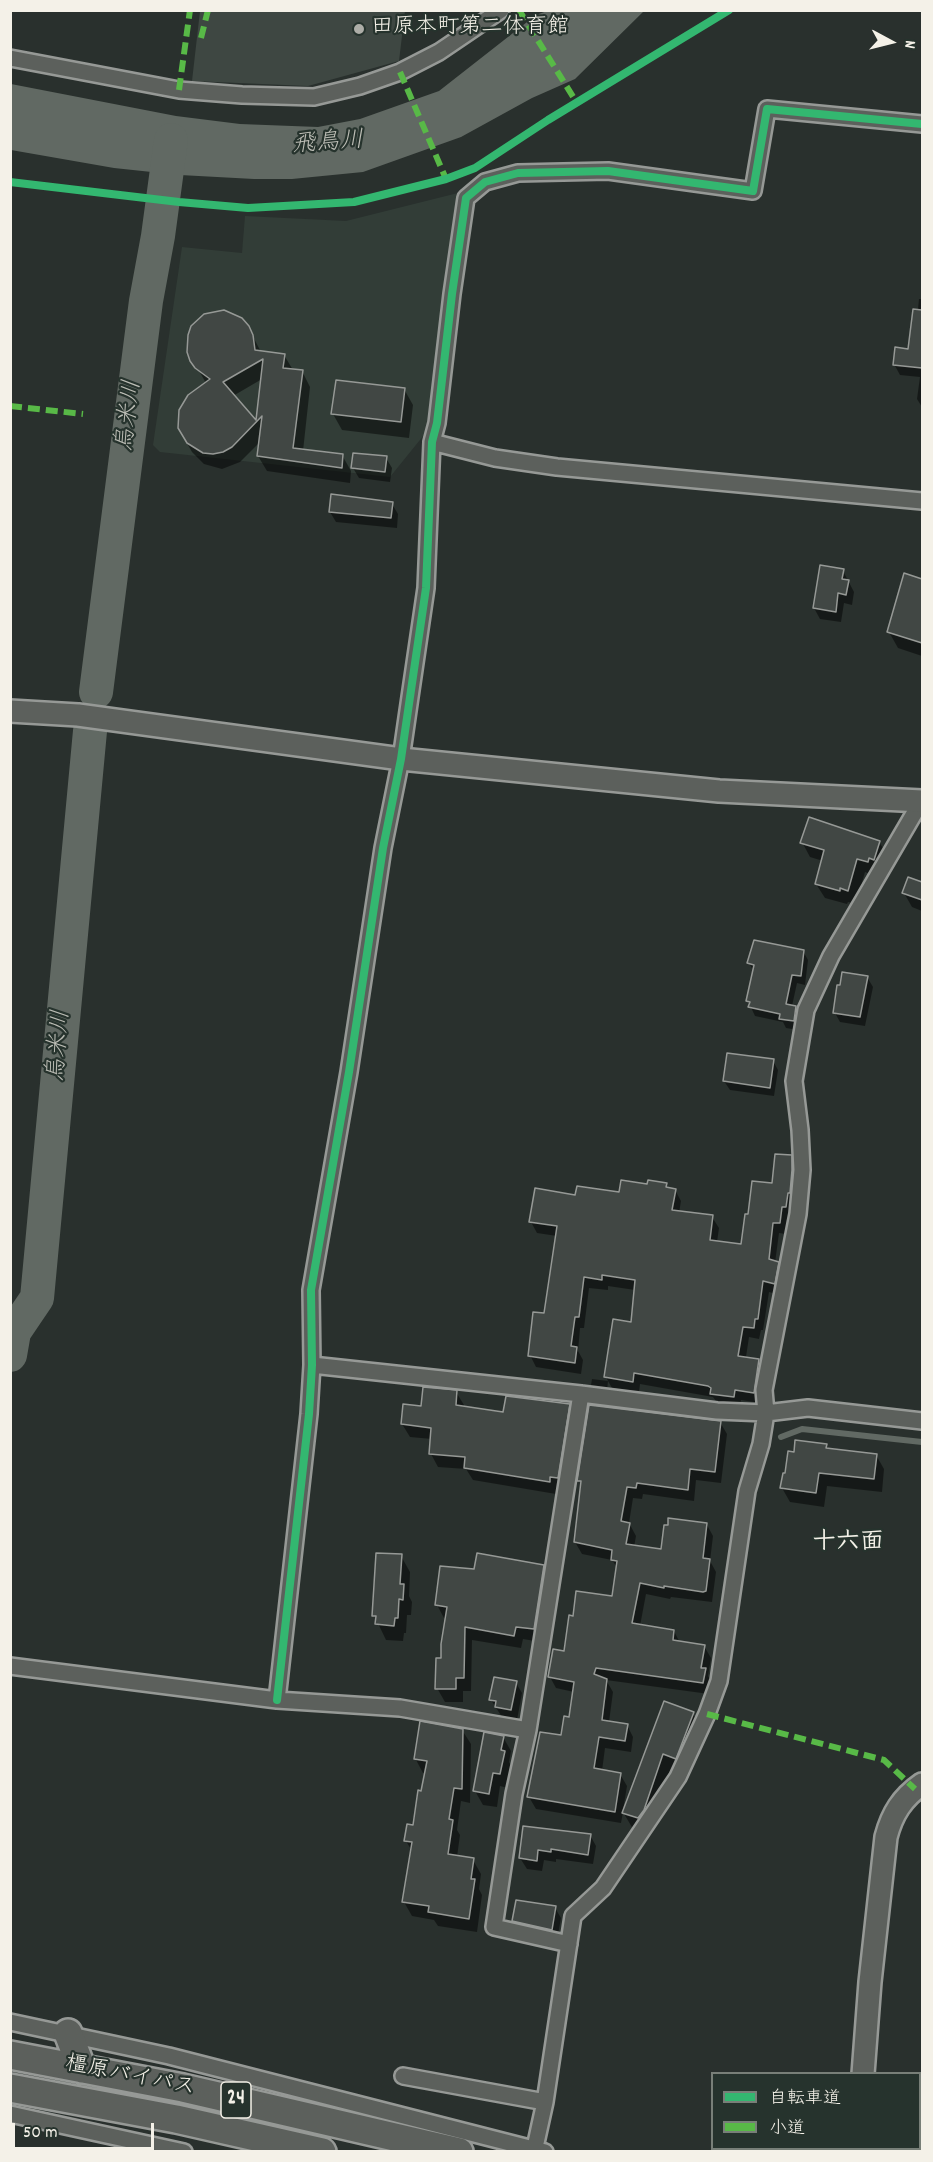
<!DOCTYPE html>
<html>
<head>
<meta charset="utf-8">
<style>
	body { margin:0 }
	#map { position:relative; width:933px; height:2162px; overflow:hidden; background:#29302d; font-family:Dekko,"Klee One",sans-serif }
	canvas { display:block }
	.frame { position:absolute; inset:0; border:12px solid #f4f1e8; pointer-events:none }
	.legend { position:absolute; left:711px; top:2072px; width:210px; height:78px; box-sizing:border-box; background:#26332d; border:2px solid #787f78; margin:0; padding:8px 10px; list-style:none; font-size:18px; color:#f4f1e8 }
	.legend li { display:flex; align-items:center; gap:12px; height:30px }
	.legend b { width:30px; border:2px solid #787f78 }
	.north { position:absolute; left:861px; top:12px; width:60px; height:60px; -webkit-text-stroke:4px #26332d; paint-order:stroke; rotate:97deg; font-size:16px; font-weight:700; line-height:24px; text-align:center; color:#f4f1e8 }
	.north::after { content:''; display:block; margin:auto; width:21px; height:27px; background:#f4f1e8; clip-path:polygon(50% 0,100% 100%,50% 72%,0 100%) }
	.scale { position:absolute; left:12px; top:2123px; width:142px; height:27px; box-sizing:border-box; border:3px solid #f4f1e8; border-top:0; padding-left:8px; font-size:18px; line-height:21px; white-space:nowrap; color:#f4f1e8; -webkit-text-stroke:4px #26332d; paint-order:stroke }
</style>
</head>
<body>
<div id="map">
<canvas width="933" height="2162"></canvas>
<div class="frame"></div>
<ul class="legend">
<li><b style="height:8px;background:#33b770"></b>自転車道</li>
<li><b style="height:8px;background:#58b947"></b>小道</li>
</ul>
<div class="north">N</div>
<div class="scale">50 m</div>
</div>
<script>
const ctx = document.querySelector('canvas').getContext('2d');
ctx.lineJoin = 'round';
function fillPath(path, color) {
  ctx.fillStyle = color;
  ctx.fill(path, 'evenodd');
}
function strokePath(path, color, width, dash) {
  ctx.strokeStyle = color;
  ctx.lineWidth = width;
  ctx.lineCap = dash ? 'butt' : 'round';
  ctx.setLineDash(dash || []);
  ctx.stroke(path);
}
function label(font, color, halo, rows, align = 'center') {
  ctx.font = font + ' Dekko,"Klee One",sans-serif';
  ctx.lineWidth = 4.5;
  ctx.setLineDash([]);
  ctx.textBaseline = 'middle';
  ctx.strokeStyle = halo;
  ctx.fillStyle = color;
  for (const [text, x, y, turn = 0] of rows) {
    ctx.save();
    ctx.translate(x, y);
    ctx.rotate((+turn || 0) * Math.PI / 180);
    ctx.textAlign = isNaN(turn) ? turn : align;
    if (halo) ctx.strokeText(text, 0, 0);
    ctx.fillText(text, 0, 0);
    ctx.restore();
  }
}
fillPath(new Path2D(`
	M458 193 428 430 390 477 160 452 153 445 182 247 242 253 245 216 346 221Z`), '#323d37');
fillPath(new Path2D(`
	M200 11V10L405 11 399 61 308 86 192 81Z`), '#3e4742');
fillPath(new Path2D(`
	M547 11H644L575 79 532 98 461 137 363 172 292 179H254L180 175 114 168 11 150V84L176 116 240 124 318 127 360 119 439 91 536 15Z`), '#616963');
fillPath(new Path2D(`
	M922 289V407L917 399 920 377 900 375 894 364 909 350 916 329 919 299H921Z
	M248 327 261 352 284 355 293 370 302 371 310 387 303 451 342 455 351 471 350 483 267 471 258 456 260 442 240 462 222 469 204 464 192 452 183 436 207 385 197 367ZM262 379 257 423 233 396Z
	M404 389 413 405 409 438 342 430 333 414Z
	M386 458 392 468 390 482 359 478 353 468Z
	M392 504 398 514 397 528 336 522 330 512Z
	M843 571 854 592 852 605 844 603 841 622 820 619 814 608Z
	M905 575 922 581V656L898 648 889 632Z
	M802 842H879L888 856 876 876 865 872 856 904 848 902 847 904 825 898 816 884 823 861 810 857Z
	M909 879 922 883V911L912 907 904 893Z
	M803 951 808 960 805 985 797 983 792 1006 795 1007 800 1016 798 1030 786 1028 783 1022 755 1016 748 1001 754 972 749 963Z
	M867 977 873 987 865 1026 840 1022 835 1013 841 987Z
	M773 1061 778 1070 774 1096 730 1090 724 1081Z
	M791 1157 797 1168 792 1218H788L786 1234 779 1233 775 1263 784 1275 780 1295 769 1292 763 1330H761L759 1339 749 1337 746 1357 758 1360 765 1372 760 1403 741 1400 740 1408 718 1404 713 1397 640 1384 639 1392 612 1388 608 1381 607 1391 594 1390 591 1385 592 1379 608 1381 606 1377 632 1324 635 1290 608 1286V1290L589 1288 584 1328H580L578 1351 583 1360 581 1374 536 1367 530 1355 545 1315 557 1236 537 1233 531 1222 577 1196 620 1194 648 1186 666 1185 669 1189 675 1190 681 1201 679 1213 712 1217 719 1228 717 1242 742 1245 749 1216 773 1185Z
	M456 1392 464 1405 463 1408 505 1414 569 1405 576 1418 565 1490H557L556 1494 473 1480 466 1469 438 1467 431 1454 432 1439 410 1437 402 1424 422 1408Z
	M720 1422 727 1434 721 1483 696 1480 694 1501 643 1494 642 1499 633 1498 629 1523 636 1536 634 1547 662 1550 707 1525 713 1536 710 1561 716 1572 712 1602 671 1597 670 1599 646 1594 640 1626 674 1631 680 1643 704 1646 711 1658 708 1676 711 1681 709 1694 606 1680 613 1692 609 1722 627 1725 633 1737 631 1752 605 1748 602 1771 620 1774 627 1786 623 1810 665 1703 693 1714 703 1730 685 1774 672 1769 652 1827 648 1834 633 1829 623 1812 621 1823 536 1809 529 1797 563 1737 570 1719 574 1692 556 1688 550 1677 565 1653 574 1618 613 1598 618 1569 612 1560 582 1554 575 1542 582 1486 579 1480Z
	M826 1446 828 1450 876 1455 884 1469 882 1492 827 1486 824 1507 790 1502 782 1488Z
	M401 1556 410 1572 409 1596 412 1602 411 1615H407L406 1633H404L403 1641 386 1640 374 1615Z
	M543 1566 551 1580 541 1642 523 1639 521 1648 472 1640 471 1691H463V1702H445L437 1688 447 1619 444 1618 437 1605 476 1571Z
	M516 1683 522 1693 517 1720 502 1717 491 1700Z
	M462 1730 471 1744 470 1803 461 1801 457 1830 460 1835 457 1857 473 1860 481 1874 479 1889 482 1895 477 1932 438 1926 434 1920 412 1916 404 1902 412 1851 406 1841 414 1826 426 1773H423L415 1758Z
	M503 1737 511 1751 509 1762 512 1767 508 1788 500 1786 497 1807 483 1805 475 1791Z
	M524 1827 590 1835 596 1846 593 1864 556 1859V1862L544 1860 542 1871 527 1869 520 1858Z
	M555 1908 561 1918 557 1940 519 1931 513 1921Z`), '#0007');
strokePath(new Path2D(`
	M781 1437 802 1429 922 1442`), '#616963', 6);
strokePath(new Path2D(`
	M96 692 146 301 158 236 171 140
	M10 1355 14 1332 37 1298 90 731`), '#616963', 34);
const building = new Path2D(`
	M913 309 922 310V368L893 365 895 347 908 349Z
	M224 310 242 318 249 326 253 335 255 350 285 354 283 368 303 370 293 448 343 454 342 468 257 456 262 416 232 447 223 452 213 454 203 453 187 443 178 428 179 410 188 395 210 379 195 368 190 361 187 352 188 335 191 326 204 314ZM263 359 256 420 223 382Z
	M336 380 405 388 401 422 331 414Z
	M353 453 387 456 385 472 351 468Z
	M331 494 393 502 391 518 329 512Z
	M820 565 844 569 842 579 849 580 846 595 838 593 836 612 813 608Z
	M904 573 922 579V643L887 632Z
	M809 817 880 841 874 860 869 858 868 862 857 859 848 891 840 888V891L815 884 824 850 800 843Z
	M908 877 922 882V900L902 893Z
	M754 940 804 950 801 976 792 975 786 1004 796 1006 794 1021 779 1019 780 1014 748 1007 750 1002 746 1001 754 965 747 963Z
	M842 972 868 976 860 1017 833 1013 837 985H840Z
	M727 1053 774 1059 770 1088 723 1081Z
	M775 1154 792 1155V1170L790 1193H788L786 1207H782L780 1223H773L769 1259 779 1262 775 1284 763 1281 758 1319H755L754 1328 743 1327 738 1356 759 1359 754 1393 735 1390 734 1397 710 1394 711 1388 708 1386 634 1373 633 1382 604 1377 613 1319 631 1322 635 1280 602 1275V1280L584 1277 579 1317H575L571 1346 577 1347 575 1363 528 1356 533 1312 544 1313 557 1226 529 1222 535 1188 575 1195 577 1186 619 1192 621 1180 647 1184 648 1180 667 1183 666 1187 676 1189 672 1210 713 1215 710 1240 741 1244 745 1214H748L752 1181 772 1183Z
	M423 1387 457 1390 456 1405 503 1412 506 1396 570 1404 558 1478 550 1477V1482L464 1468 465 1457 429 1454 431 1428 401 1424 403 1404 421 1406Z
	M589 1405 721 1421 715 1472 690 1469 688 1490 637 1483 636 1488 627 1487 621 1521 630 1523 626 1544 661 1549 664 1525H668V1518L707 1523 703 1558 710 1559 706 1591 703 1592 664 1586V1588L640 1583 632 1623 674 1630 673 1640 705 1645 701 1668H706L703 1683 596 1668 594 1674 607 1679 602 1720 628 1724 625 1741 599 1737 594 1768 621 1773 615 1812 527 1797 540 1732 561 1735 564 1716 569 1717 574 1682 548 1677 553 1649 564 1651 569 1615 573 1616 576 1591 612 1596 617 1561 611 1560 612 1550 574 1542 581 1481H577Z
	M795 1440 827 1444 826 1448 877 1454 874 1479 819 1473 816 1493 780 1488 783 1473H785L788 1451 794 1452Z
	M376 1553 402 1554 400 1584H404L403 1600 399 1599 398 1618H395L394 1626 375 1624 376 1616H372Z
	M477 1553 544 1565 534 1629 516 1627 514 1636 465 1627 464 1678H456V1689H435L436 1658H441V1644L447 1607 435 1605 440 1566 474 1569Z
	M494 1677 517 1681 511 1710 495 1707 496 1701 489 1700Z
	M664 1701 694 1712 676 1759 663 1754 644 1810 638 1818 622 1813Z
	M420 1721 463 1729 462 1789 454 1788 449 1819 453 1820 448 1854 474 1858 471 1879H475L469 1919 428 1912 429 1906 402 1902 412 1842 404 1841 407 1824 413 1825 418 1790 421 1791 427 1761 414 1759Z
	M484 1732 504 1736 501 1750 505 1751 500 1774 493 1773 489 1794 473 1791Z
	M523 1826 591 1834 588 1855 551 1849V1852L538 1850 537 1861 519 1858Z
	M516 1900 556 1906 552 1930 512 1921Z`);
fillPath(building, '#414744');
strokePath(building, '#969996', 1.5);
const street = new Path2D(`
	M10 58 179 90 242 95 314 97 360 86 400 72 439 52 501 10
	M432 442 495 458 557 467 922 501
	M312 1365 581 1394 717 1411 766 1413 808 1408 922 1421
	M10 1666 277 1700 400 1708 528 1730
	M277 1700 309 1414 312 1365 311 1290 349 1072 383 848 401 759 410 697 426 588 432 442 437 423 452 294 466 198 485 182 518 173 608 171 753 191 767 109 922 124
	M569 1944 494 1927 514 1794 528 1730 581 1394
	M10 2022 169 2056 545 2152
	M403 2076 545 2102
	M10 2114 184 2152
	M534 2152 545 2102 573 1916 603 1888 678 1777 707 1714 719 1681 747 1491 761 1444 766 1413 764 1390 798 1214 802 1170 800 1130 794 1081 806 1010 831 956 922 800`);
const secondary = new Path2D(`
	M10 711 78 715 401 759 719 791 922 801
	M863 2074 870 1982 886 1837C892 1814 902 1798 922 1784
	M859 2152V2148`);
const highway = new Path2D(`
	M68 2033 82 2069
	M10 2055 183 2088 459 2152
	M10 2088 176 2119 322 2152`);
strokePath(street, '#969996', 20);
strokePath(secondary, '#969996', 26);
strokePath(highway, '#969996', 32);
strokePath(street, '#5c605c', 15);
strokePath(secondary, '#5c605c', 21);
strokePath(highway, '#5c605c', 27);
strokePath(new Path2D(`
	M519 10 577 103
	M201 38 208 10
	M400 72 446 179
	M179 90 190 10
	M10 406 83 414
	M707 1714 884 1760 915 1789`), '#58b947', 6, [12, 6]);
strokePath(new Path2D(`
	M10 182 179 202 248 208 354 202 446 179 475 168 548 120 729 10
	M277 1700 309 1414 312 1365 311 1290 349 1072 383 848 401 759 410 697 426 588 432 442 437 423 452 294 466 198 485 182 518 173 608 171 753 191 767 109 922 124`), '#33b770', 8);
for (const [x, y, r, color] of [
	[359,29,6,"#adada7"]
]) {
  const dot = new Path2D();
  dot.arc(x, y, r, 0, 2 * Math.PI);
  ctx.fillStyle = color;
  ctx.fill(dot);
  strokePath(dot, '#26332d', 2);
}
for (const [x, y, w] of [
	[236,2100,30]
]) {
  const box = new Path2D();
  box.roundRect(x - w / 2, y - 18, w, 36, 4.5);
  ctx.fillStyle = '#26332d';
  ctx.fill(box);
  strokePath(box, '#f4f1e8', 1.5);
}
label('bold 21px', '#f4f1e8', null, [
	["24",236,2100]
]);
label('22px', '#f4f1e8', '#26332d', [
	["田原本町第二体育館",371,29]
], 'left');
label('22px', '#f4f1e8', '#26332d', [
	["橿原バイパス",130,2078,11]
]);
label('italic 24px', '#bcbdb5', '#26332d', [
	["飛鳥川",328,145,-4],
	["烏米川",131,416,-83],
	["烏米川",61,1046,-85]
]);
label('bold 24px', '#f4f1e8', '#26332d', [
	["十六面",848,1545]
]);
</script>
</body>
</html>
